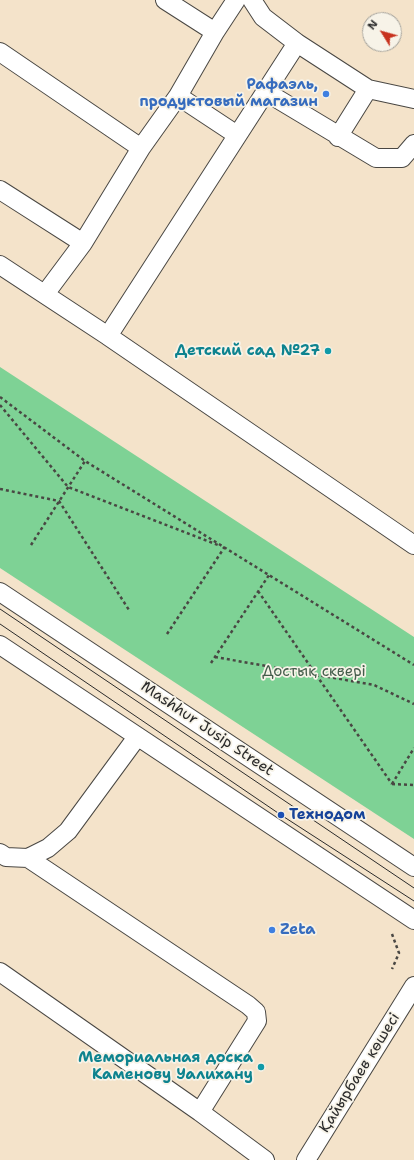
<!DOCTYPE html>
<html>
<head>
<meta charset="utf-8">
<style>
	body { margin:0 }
	#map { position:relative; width:414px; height:1160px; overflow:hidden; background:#f4e3ca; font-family:"Shantell Sans",sans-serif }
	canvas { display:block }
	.north { position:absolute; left:362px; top:12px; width:40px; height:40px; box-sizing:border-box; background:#f7f3e8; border:1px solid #a5a39c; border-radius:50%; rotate:307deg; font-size:11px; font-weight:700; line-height:16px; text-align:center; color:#2b2b2b }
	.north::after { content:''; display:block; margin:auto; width:14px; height:18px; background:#c8321e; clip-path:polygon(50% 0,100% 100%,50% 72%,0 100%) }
</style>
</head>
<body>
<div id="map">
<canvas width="414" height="1160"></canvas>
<div class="north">N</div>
</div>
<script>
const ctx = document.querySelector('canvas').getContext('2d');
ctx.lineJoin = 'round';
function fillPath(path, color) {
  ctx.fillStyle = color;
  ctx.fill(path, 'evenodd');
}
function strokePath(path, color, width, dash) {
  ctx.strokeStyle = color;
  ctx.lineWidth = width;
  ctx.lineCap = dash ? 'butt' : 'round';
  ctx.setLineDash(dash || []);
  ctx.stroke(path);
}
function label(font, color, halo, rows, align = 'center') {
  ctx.font = font + ' "Shantell Sans",sans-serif';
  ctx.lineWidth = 3.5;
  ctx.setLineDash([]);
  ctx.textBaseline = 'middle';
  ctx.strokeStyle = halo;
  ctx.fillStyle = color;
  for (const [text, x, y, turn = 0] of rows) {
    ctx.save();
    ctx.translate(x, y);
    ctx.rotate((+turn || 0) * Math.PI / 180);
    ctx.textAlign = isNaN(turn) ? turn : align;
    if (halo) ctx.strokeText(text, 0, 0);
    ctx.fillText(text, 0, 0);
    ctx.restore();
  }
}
fillPath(new Path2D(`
	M0 367 414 637V839L0 568Z`), '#7ed295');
const minor = new Path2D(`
	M252 0 263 17 297 43 368 89 414 99
	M215 32 236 0
	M297 43 108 336 414 545
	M0 52 141 148 83 243 0 190
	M266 92 376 158H402L414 144
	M178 96 237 135
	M338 137 368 89
	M141 148 178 96 215 32 165 0
	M0 265 108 336
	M45 294 83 243
	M0 592 414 867
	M0 645 414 920
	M0 853 6 857 28 858 48 848 68 831 137 737
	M28 858 248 1005 256 1012 257 1021 200 1112
	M0 972 200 1112 265 1160
	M306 1160 414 986`);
strokePath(minor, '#494743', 20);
strokePath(new Path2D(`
	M0 397 85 461 414 665
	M0 405 68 487 218 545
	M0 489 59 501 129 610
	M31 545 85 461
	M258 591 392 784
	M167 634 224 548 223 547
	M215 657 374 685 414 704
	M211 663 269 575
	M392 784 414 748
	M392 784 414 785
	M392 934 399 953 392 969`), '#494743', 2.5, [3, 3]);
strokePath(minor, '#fff', 18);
strokePath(new Path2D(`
	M0 609 414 888
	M0 624 281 815 414 901`), '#2b2b2b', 1);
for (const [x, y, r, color] of [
	[326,94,4,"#3f7fe0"],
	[328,351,4,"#0f9aa8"],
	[281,815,4,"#1a4fb4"],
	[272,930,4,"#3f7fe0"],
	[261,1067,4,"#0f9aa8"]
]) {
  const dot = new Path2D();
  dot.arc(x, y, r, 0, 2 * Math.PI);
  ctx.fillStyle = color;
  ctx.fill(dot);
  strokePath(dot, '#f7f3e8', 1.5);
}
label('bold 15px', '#366cbe', '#f7f3e8', [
	["Рафаэль,",318,85],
	["продуктовый магазин",318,102],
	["Zeta",280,930,"left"]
], 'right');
label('bold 15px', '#0d838f', '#f7f3e8', [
	["Детский сад №27",320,351],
	["Мемориальная доска",253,1058],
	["Каменову Уалихану",253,1075]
], 'right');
label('15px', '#445d4b', '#f7f3e8', [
	["Достық сквері",314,672]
]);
label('15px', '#2b2b2b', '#f7f3e8', [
	["Mashhur Jusip Street",207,729,34],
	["Қайырбаев көшесі",360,1073,-58]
]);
label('bold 15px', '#164399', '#f7f3e8', [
	["Технодом",289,815]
], 'left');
</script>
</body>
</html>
